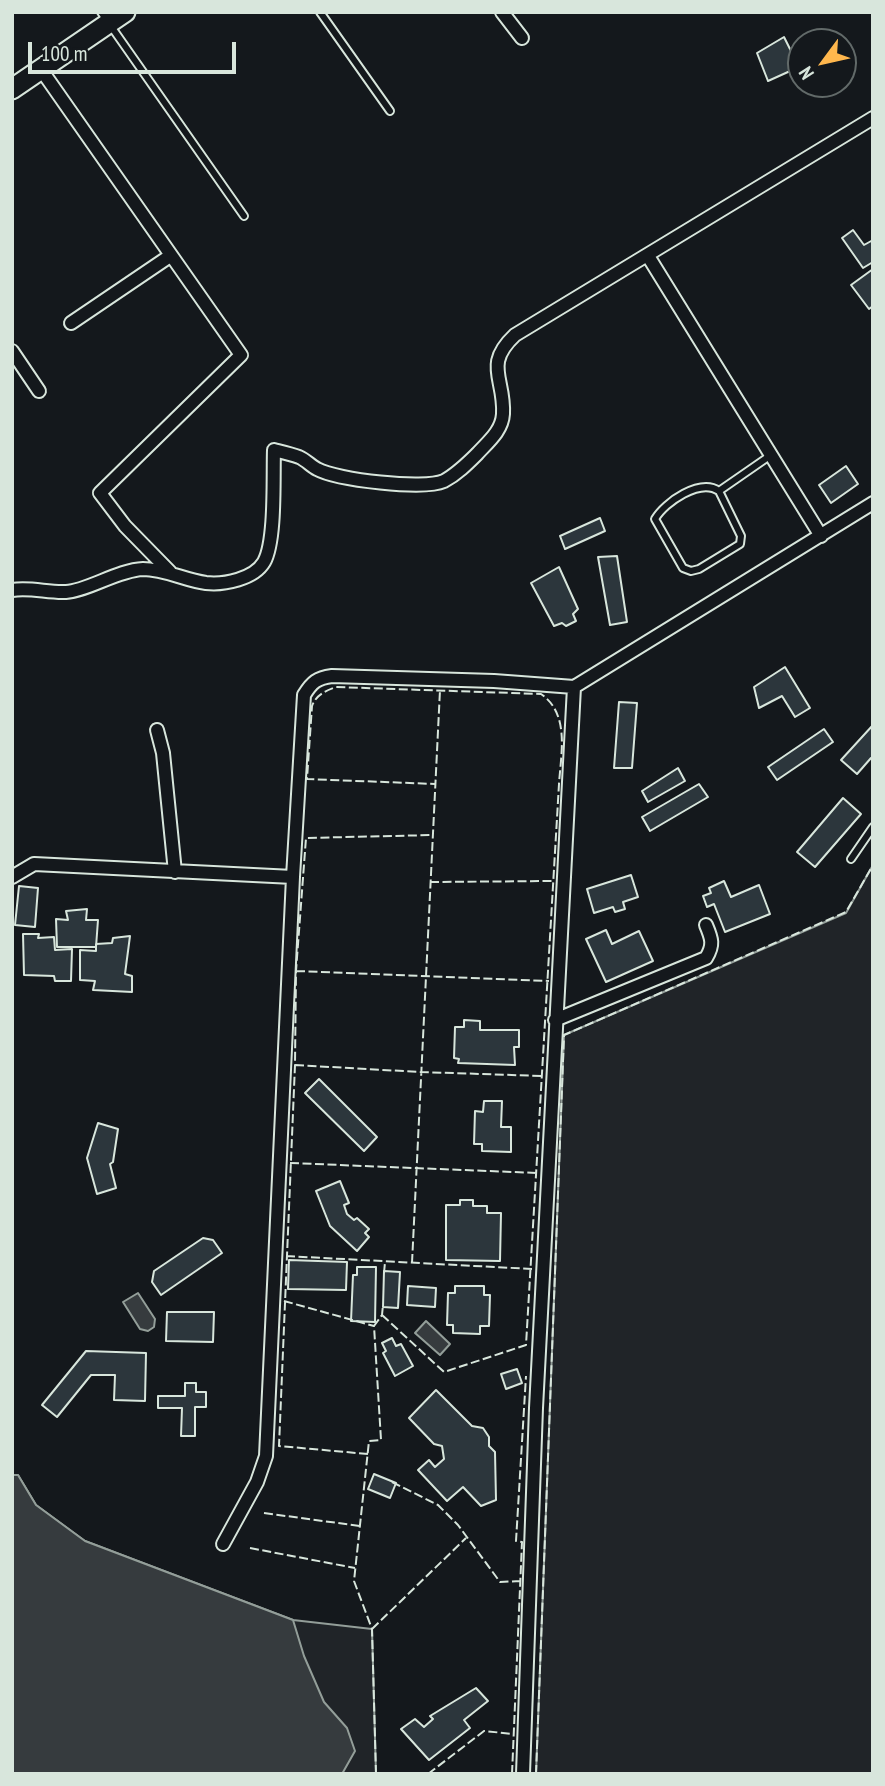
<!DOCTYPE html>
<html>
<head>
<meta charset="utf-8">
<style>
	body { margin:0 }
	#map { position:relative; width:885px; height:1786px; overflow:hidden; background:#14181c; font-family:"PT Sans Narrow",sans-serif }
	canvas { display:block }
	.frame { position:absolute; inset:0; border:14px solid #d8e6dc; pointer-events:none }
	.north { position:absolute; left:787px; top:28px; width:70px; height:70px; box-sizing:border-box; background:#14181c; border:2px solid #626a69; border-radius:50%; rotate:237deg; font-size:19px; font-weight:700; line-height:28px; text-align:center; color:#d8e6dc }
	.north::after { content:''; display:block; margin:auto; width:24px; height:32px; background:#ffb74d; clip-path:polygon(50% 0,100% 100%,50% 72%,0 100%) }
	.scale { position:absolute; left:28px; top:42px; width:208px; height:32px; box-sizing:border-box; border:4px solid #d8e6dc; border-top:0; padding-left:9px; font-size:21px; line-height:24px; white-space:nowrap; color:#d8e6dc; -webkit-text-stroke:5px #14181c; paint-order:stroke }
</style>
</head>
<body>
<div id="map">
<canvas width="885" height="1786"></canvas>
<div class="frame"></div>
<div class="north">N</div>
<div class="scale">100 m</div>
</div>
<script>
const ctx = document.querySelector('canvas').getContext('2d');
ctx.lineJoin = 'round';
function fillPath(path, color) {
  ctx.fillStyle = color;
  ctx.fill(path, 'evenodd');
}
function strokePath(path, color, width, dash) {
  ctx.strokeStyle = color;
  ctx.lineWidth = width;
  ctx.lineCap = dash ? 'butt' : 'round';
  ctx.setLineDash(dash || []);
  ctx.stroke(path);
}
const green = new Path2D(`
	M873 865V1774H536L564 1035 846 913Z
	M12 1475H18L36 1505 85 1541 293 1620 372 1629 376 1774H202Z`);
fillPath(green, '#202428');
strokePath(green, '#939e99', 2);
const water = new Path2D(`
	M138 1293 155 1319 154 1327 148 1331 140 1329 123 1302Z
	M426 1321 450 1344 440 1355 415 1333Z
	M12 1475H18L36 1505 85 1541 293 1620 304 1656 324 1702 347 1728 355 1751 342 1774H12Z`);
fillPath(water, '#363b3e');
strokePath(water, '#939e99', 2);
const building = new Path2D(`
	M784 37 799 67 768 81 757 53Z
	M853 230 864 245 873 240V262L863 268 842 238Z
	M873 269V306L869 309 851 285Z
	M846 466 858 484 831 503 819 485Z
	M600 518 605 531 565 549 560 536Z
	M617 556 627 622 610 625 598 557Z
	M559 567 578 609 573 614 576 621 566 626 562 623 554 626 531 583Z
	M785 667 810 708 795 717 782 696 759 708 754 687Z
	M619 702 637 703 632 768H614Z
	M873 725V760L871 758 857 774 841 760Z
	M824 729 833 742 777 780 768 767Z
	M678 768 685 781 648 802 642 791Z
	M699 784 708 797 650 831 642 817Z
	M843 798 861 814 815 867 797 852Z
	M631 875 638 897 623 902 625 909 615 912 613 907 594 913 587 889Z
	M724 881 731 897 759 885 770 914 725 932 714 904 707 907 703 896 711 893 709 888Z
	M19 886 38 888 35 927 15 925Z
	M87 909 86 920H98L96 947H57L56 919 68 920 66 911Z
	M606 930 612 944 639 931 653 961 606 982 586 939Z
	M23 934H39L38 938 54 937 55 950 72 949 71 981H55L54 976 24 975Z
	M130 936 125 974 132 976V992L93 990 95 981 80 980V950L96 951V944L112 943 113 938Z
	M464 1020 480 1021V1030H519V1047H514L515 1065 458 1063 459 1059 454 1058 455 1027H464Z
	M319 1079 377 1137 364 1151 305 1093Z
	M484 1101H502L501 1127H511V1152L482 1151V1144H474L475 1111 483 1112Z
	M98 1123 118 1129 113 1162 110 1164 116 1188 97 1194 87 1158Z
	M340 1181 349 1203 344 1205 347 1214 354 1220 357 1218 369 1229 365 1233 369 1237 357 1251 330 1226 316 1191Z
	M460 1200H473V1206H487V1213H501L500 1261 446 1260V1205H460Z
	M203 1238 213 1240 222 1253 161 1295 152 1282 154 1271Z
	M289 1260 347 1262 346 1290 288 1289Z
	M357 1267H376L375 1322 351 1321 353 1275H357Z
	M384 1271 400 1272 398 1308 383 1307Z
	M408 1286 436 1288 435 1307 407 1305Z
	M455 1286H484V1295H490L489 1326H480V1334L453 1333V1325H447L448 1293H455Z
	M167 1312H214L213 1342 166 1341Z
	M392 1338 396 1346 401 1344 413 1366 395 1376 383 1353 386 1351 382 1343Z
	M86 1351 146 1353 145 1401 114 1400 115 1375H91L57 1417 42 1405Z
	M517 1369 522 1383 506 1389 501 1374Z
	M185 1383H196V1392H206V1407H195V1436H181L182 1408H158V1396H185Z
	M436 1390 472 1426 483 1428 489 1437V1446L495 1452 496 1500 481 1506 463 1487 447 1501 418 1470 429 1460 435 1467 444 1459 442 1446 434 1444 409 1418Z
	M374 1474 396 1483 390 1498 368 1489Z
	M476 1688 488 1701 464 1720 470 1728 429 1760 401 1729 415 1719 424 1727 433 1719 430 1716Z`);
fillPath(building, '#2c363c');
strokePath(building, '#d8e6dc', 2);
const lane = new Path2D(`
	M101 12 244 216
	M320 12 390 111
	M719 491 741 536 740 544 699 569 691 571 683 568 655 519C665 502 700 478 719 491L771 455
	M851 859 873 827`);
const street = new Path2D(`
	M502 12 522 38
	M40 68 241 355 100 493 125 526 170 572
	M648 256 821 536
	M71 323 170 256
	M12 351 39 391
	M12 590C31 587 48 593 66 592 87 591 118 570 143 569 165 569 184 580 206 583 224 585 254 579 264 562 276 541 273 476 274 450 282 452 291 454 299 457 306 460 311 466 317 469 337 480 424 490 444 481 457 474 467 464 477 454 488 442 502 431 503 414 505 378 483 365 515 335L873 118
	M574 687 873 503
	M157 730 163 753 175 872
	M12 877 34 864 293 877
	M555 1020 706 958C714 945 712 939 706 925
	M223 1544 257 1482 266 1456 293 877 304 695C312 682 317 678 332 676L494 681 574 687 536 1408 523 1774`);
const primary = new Path2D(`
	M12 89 125 12`);
strokePath(lane, '#d8e6dc', 10);
strokePath(street, '#d8e6dc', 16);
strokePath(primary, '#d8e6dc', 23);
strokePath(lane, '#14181c', 6);
strokePath(street, '#14181c', 12);
strokePath(primary, '#14181c', 19);
strokePath(new Path2D(`
	M430 882 554 881
	M296 971 549 981
	M295 1065 420 1072 543 1076
	M290 1163 538 1173
	M286 1256 532 1269
	M412 1263 440 690
	M384 1273 385 1262
	M284 1301 374 1326
	M382 1315 444 1372 526 1345 559 784C561 753 570 714 541 694L336 687C325 691 316 695 312 706L307 779 435 784
	M368 1454 279 1446 295 1065 296 971 306 838 433 835
	M392 1482 438 1505 458 1525 500 1582 520 1581
	M264 1513 360 1526
	M250 1548 355 1568
	M372 1629 466 1538
	M376 1774 372 1629 354 1581 369 1441 381 1440 374 1326 382 1315 383 1305
	M428 1774 484 1731 513 1734
	M512 1774 522 1542 516 1541 526 1376
	M536 1774 564 1035 846 912 873 865`), '#d8e6dc', 2, [9, 3.5]);
</script>
</body>
</html>
